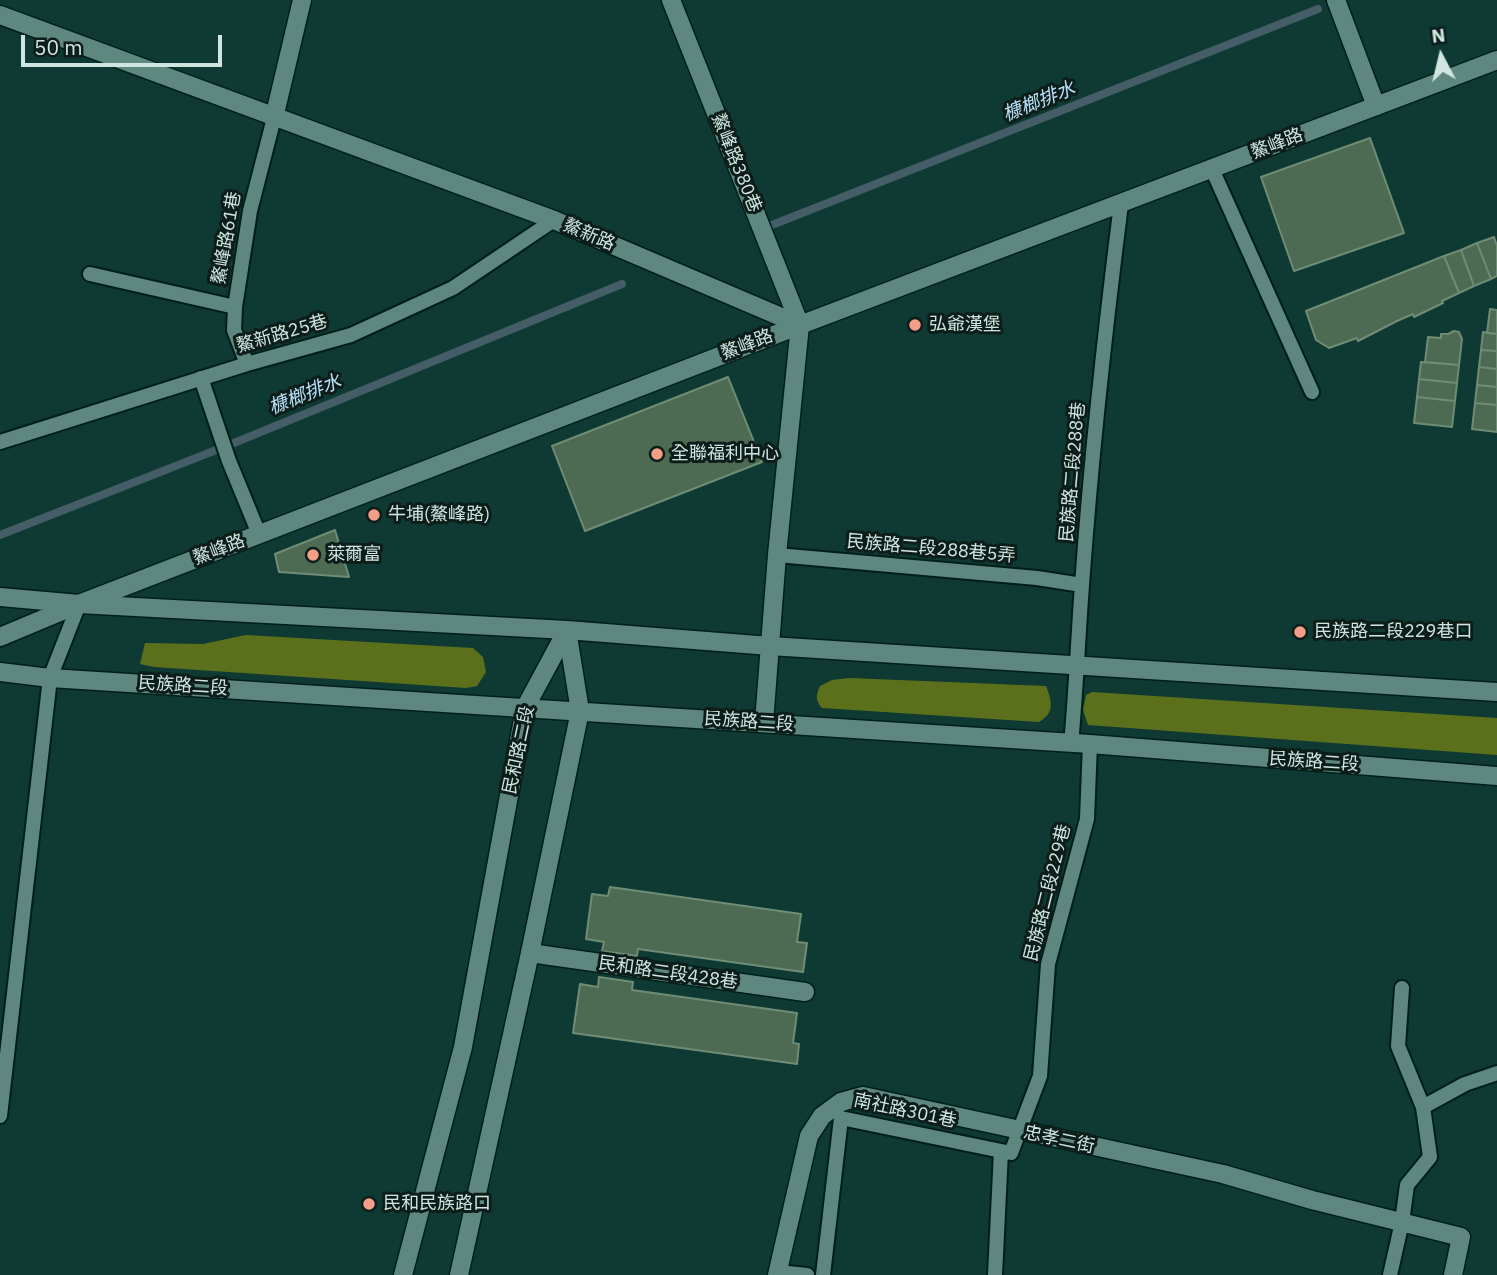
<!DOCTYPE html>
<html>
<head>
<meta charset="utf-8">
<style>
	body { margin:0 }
	#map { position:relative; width:1497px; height:1275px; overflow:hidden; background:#0f3a33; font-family:"IBM Plex Sans",sans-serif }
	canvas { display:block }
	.north { position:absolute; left:1406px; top:21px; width:70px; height:70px; -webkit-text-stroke:5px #0c1d1a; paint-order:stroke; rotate:353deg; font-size:19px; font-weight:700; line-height:28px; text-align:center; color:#cfe5e0 }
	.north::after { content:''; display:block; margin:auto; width:24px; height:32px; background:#cfe5e0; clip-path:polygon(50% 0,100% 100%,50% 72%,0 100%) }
	.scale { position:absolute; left:21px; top:35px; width:201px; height:32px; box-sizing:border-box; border:4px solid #cfe5e0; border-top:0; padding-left:9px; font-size:21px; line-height:24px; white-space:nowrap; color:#cfe5e0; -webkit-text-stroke:5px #0c1d1a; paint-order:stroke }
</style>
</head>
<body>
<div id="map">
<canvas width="1497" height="1275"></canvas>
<div class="north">N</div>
<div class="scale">50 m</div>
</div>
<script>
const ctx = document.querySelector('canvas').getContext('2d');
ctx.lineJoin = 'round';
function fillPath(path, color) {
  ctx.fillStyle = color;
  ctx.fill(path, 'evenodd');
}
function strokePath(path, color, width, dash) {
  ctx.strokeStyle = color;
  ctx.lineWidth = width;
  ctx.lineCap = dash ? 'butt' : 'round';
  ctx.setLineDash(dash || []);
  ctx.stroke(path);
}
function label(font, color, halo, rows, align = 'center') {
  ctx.font = font + ' "IBM Plex Sans","Noto Sans TC",sans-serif';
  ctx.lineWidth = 6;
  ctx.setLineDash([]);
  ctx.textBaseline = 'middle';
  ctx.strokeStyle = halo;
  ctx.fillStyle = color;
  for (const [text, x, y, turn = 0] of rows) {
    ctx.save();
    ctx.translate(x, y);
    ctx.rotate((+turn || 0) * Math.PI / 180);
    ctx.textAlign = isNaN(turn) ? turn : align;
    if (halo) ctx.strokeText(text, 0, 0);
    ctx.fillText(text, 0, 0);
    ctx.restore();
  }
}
fillPath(new Path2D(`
	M246 635 473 648 483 657 486 672 477 686 466 688 154 667 140 664 145 643 203 644Z
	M849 678 1046 686C1052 701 1055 713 1039 722L822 708C815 700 816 695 820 686L832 680Z
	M1092 692 1497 718V755L1088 725 1083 710 1086 695Z`), '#5c701c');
strokePath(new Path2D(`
	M772 225 1318 9
	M0 535 234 443 622 284`), '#445d66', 8);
const building = new Path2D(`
	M1370 138 1404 233 1294 271 1261 177Z
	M1494 237 1497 246V276L1491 279 1477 243Z
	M1477 243 1491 279 1474 286 1461 250Z
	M1461 250 1474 286 1459 293 1444 256Z
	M1444 256 1459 293 1442 301 1443 303 1414 317 1413 314 1397 321 1358 341 1357 338 1329 348 1316 340 1306 311Z
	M1490 309 1497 310V334L1487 333Z
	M1454 331 1459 332 1462 339 1459 365 1425 362 1428 337 1441 338V334H1448Z
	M1483 332 1497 334V351L1481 350Z
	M1481 350 1497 351V369L1479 367Z
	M1421 362 1459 365 1457 383 1419 379Z
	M1479 367 1497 369V387L1477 385Z
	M728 377 762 462 585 531 552 446Z
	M1419 379 1457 383 1455 401 1417 397Z
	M1477 385 1497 387V405L1475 403Z
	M1417 397 1455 401 1452 427 1414 423Z
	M1475 403 1497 405V432L1472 429Z
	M335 530 349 577 279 572 275 554Z
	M610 887 801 914 797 942 807 943 803 972 638 949 637 956 602 951 604 942 586 939 592 894 608 896Z
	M599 977 633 982 632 990 797 1013 793 1043 799 1044 797 1064 573 1033 580 984 598 987Z`);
fillPath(building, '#4d6a53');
strokePath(building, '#6f8d75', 2);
const lane = new Path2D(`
	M1212 169 1312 392
	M90 274 235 307
	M247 364 234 330 235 307 250 211 274 118
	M201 378 229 461 259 534
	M0 442 247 364 351 335 453 288 554 220
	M777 555 1037 578 1082 585
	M1071 744C1076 691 1078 638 1082 585 1091 458 1105 330 1121 204
	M1402 988 1398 1046 1423 1107
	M0 1116 50 678 79 604
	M778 1272 807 1275
	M823 1275 841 1118 1011 1153 1040 1076 1048 964 1087 819 1090 744
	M995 1275 1001 1151
	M1390 1275 1402 1222 1407 1185 1430 1157 1423 1107 1465 1084 1497 1073`);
const street = new Path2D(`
	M671 0 800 325
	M1336 0 1376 106
	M0 15 554 220 800 325 777 555 764 722
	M274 118 302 0
	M530 953 805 992
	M777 1275 809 1136 822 1116 841 1102 863 1096 1223 1174 1312 1200 1461 1237 1453 1275`);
const secondary = new Path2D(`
	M0 597 79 604 567 630 770 646 1497 692
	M0 637 79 604 800 325 1497 60
	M0 672 50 678 1090 744 1497 776
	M403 1275 463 1047 525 708 567 630
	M459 1275 530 953 580 711 567 630`);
strokePath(lane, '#001f1a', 18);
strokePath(street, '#001f1a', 21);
strokePath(secondary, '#001f1a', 21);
strokePath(lane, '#5e887f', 14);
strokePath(street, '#5e887f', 18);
strokePath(secondary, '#5e887f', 18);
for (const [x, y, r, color] of [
	[915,325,7,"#f49e88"],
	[657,454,7,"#f49e88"],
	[374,515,7,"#f49e88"],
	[313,555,7,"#f49e88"],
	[1300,632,7,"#f49e88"],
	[369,1204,7,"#f49e88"]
]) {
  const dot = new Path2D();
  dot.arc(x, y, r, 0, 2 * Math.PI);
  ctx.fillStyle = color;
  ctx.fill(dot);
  strokePath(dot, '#0c1d1a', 2.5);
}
label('18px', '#cfe5e0', '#0c1d1a', [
	["鰲峰路",1277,144,-21],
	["鰲峰路380巷",736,163,68],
	["鰲新路",589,235,23],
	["鰲峰路61巷",227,238,-80],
	["鰲新路25巷",282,334,-16],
	["鰲峰路",747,345,-21],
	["民族路二段288巷",1073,472,-85],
	["民族路二段288巷5弄",931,549,5],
	["鰲峰路",219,550,-21],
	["民族路二段",183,686,4],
	["民族路二段",749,722,4],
	["民和路二段",519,750,-78],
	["民族路二段",1314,762,4],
	["民族路二段229巷",1048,893,-76],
	["民和路二段428巷",668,973,8],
	["南社路301巷",905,1111,12],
	["忠孝二街",1059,1140,12]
]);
label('18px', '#cfe5e0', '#0c1d1a', [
	["弘爺漢堡",929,325],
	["全聯福利中心",671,454],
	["牛埔(鰲峰路)",388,515],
	["萊爾富",327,555],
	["民族路二段229巷口",1314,632],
	["民和民族路口",383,1204]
], 'left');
label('italic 19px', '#bae2fc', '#0c1d1a', [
	["槺榔排水",1039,102,-22],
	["槺榔排水",305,395,-22]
]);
</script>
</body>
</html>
